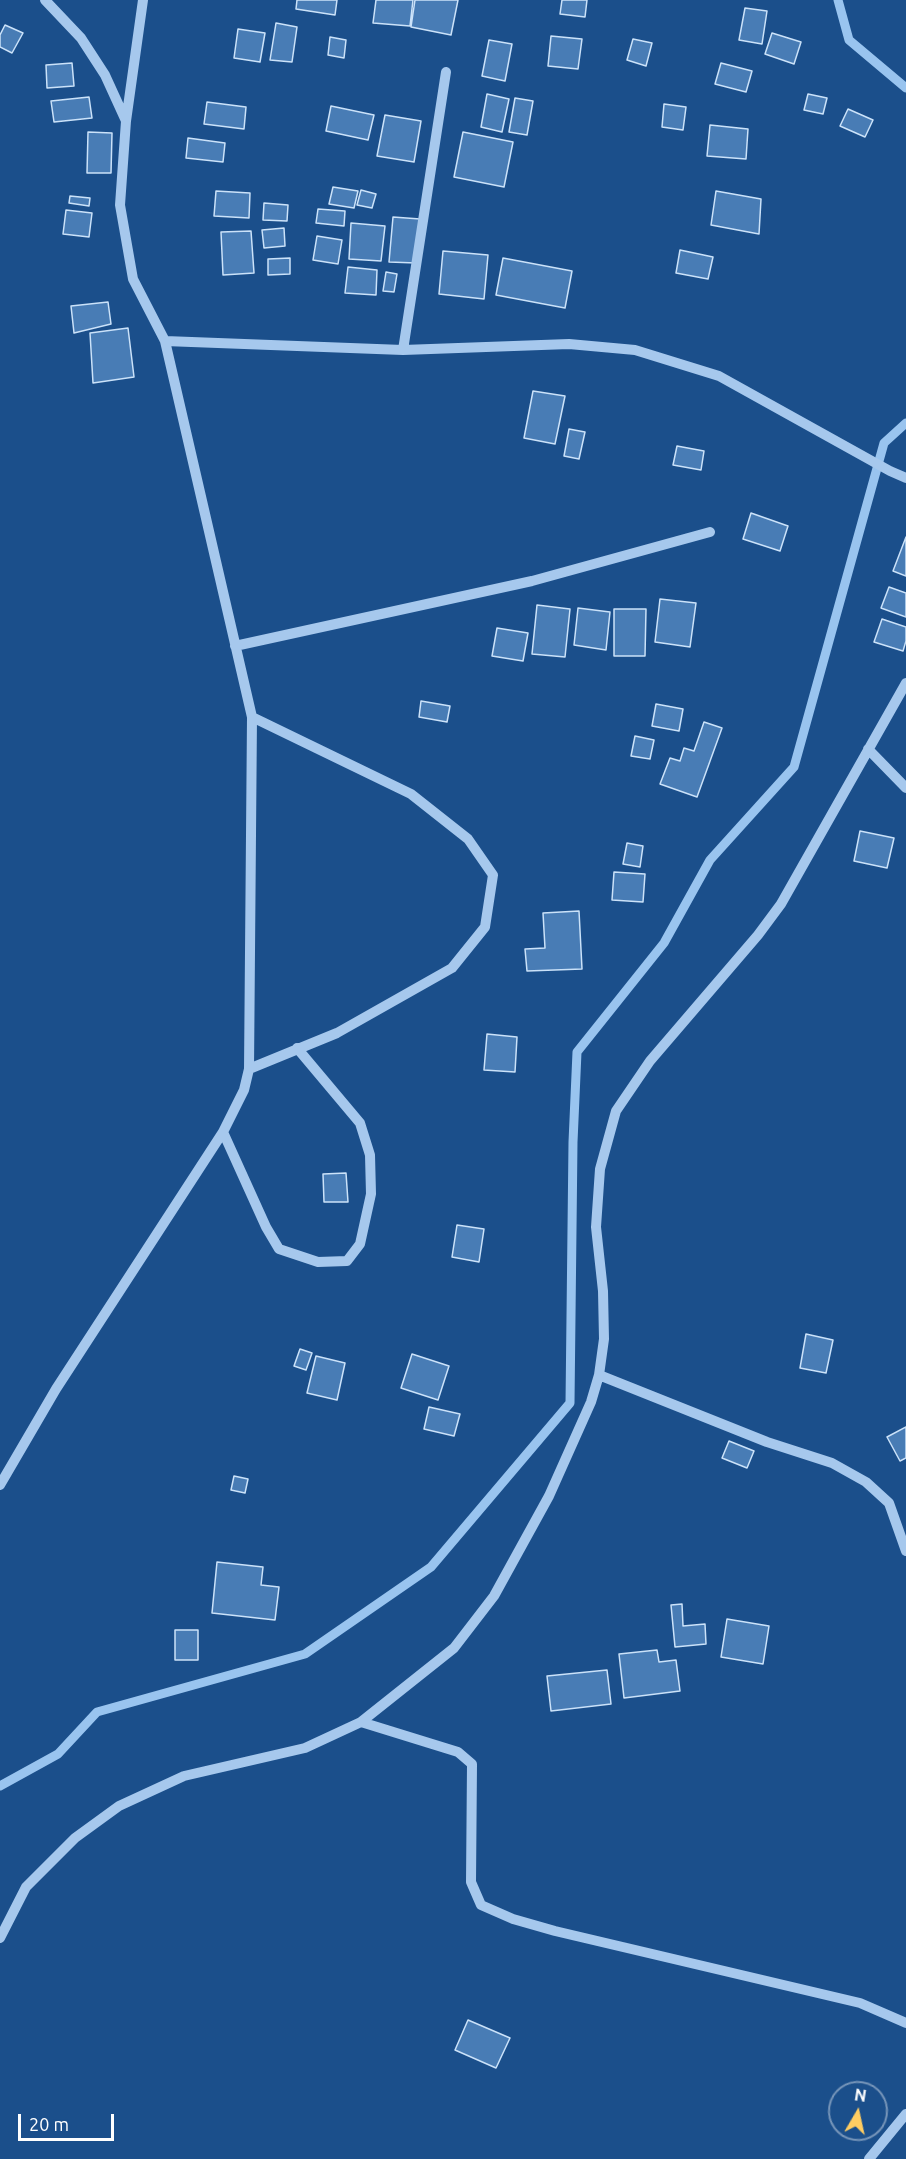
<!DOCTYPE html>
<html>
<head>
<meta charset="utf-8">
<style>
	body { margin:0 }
	#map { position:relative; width:906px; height:2159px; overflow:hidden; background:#1b4f8b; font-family:Ubuntu,sans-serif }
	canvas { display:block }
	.north { position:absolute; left:828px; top:2081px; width:60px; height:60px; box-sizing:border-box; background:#1b4f8b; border:2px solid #7695b9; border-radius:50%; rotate:9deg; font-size:16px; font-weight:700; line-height:24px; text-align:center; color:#fff }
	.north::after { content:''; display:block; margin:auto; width:21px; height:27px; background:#ffcd62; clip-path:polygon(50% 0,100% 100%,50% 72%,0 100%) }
	.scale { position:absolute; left:18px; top:2114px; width:96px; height:27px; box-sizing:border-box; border:3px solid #fff; border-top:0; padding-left:8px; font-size:18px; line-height:21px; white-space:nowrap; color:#fff; -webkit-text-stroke:4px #1b4f8b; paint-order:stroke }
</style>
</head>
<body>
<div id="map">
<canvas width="906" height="2159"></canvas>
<div class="north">N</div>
<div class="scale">20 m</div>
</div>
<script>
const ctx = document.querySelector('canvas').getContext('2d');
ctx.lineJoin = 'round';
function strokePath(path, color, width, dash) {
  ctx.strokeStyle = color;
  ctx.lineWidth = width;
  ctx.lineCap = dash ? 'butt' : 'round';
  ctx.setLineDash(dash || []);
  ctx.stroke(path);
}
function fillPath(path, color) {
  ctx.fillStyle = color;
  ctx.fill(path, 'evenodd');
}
strokePath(new Path2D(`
	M838 0 849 40 906 88
	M0 1786 58 1754 97 1712 305 1654 431 1567 570 1403 573 1142 577 1052 664 943 710 860 794 767 884 443 906 423`), '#99c4ef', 9);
const building = new Path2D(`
	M297 0H337L335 15 296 9Z
	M376 0H413L410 26 373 23Z
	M415 0H458L451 35 411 27Z
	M562 0H587L585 17 560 14Z
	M745 8 767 11 762 44 739 40Z
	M276 23 297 27 292 62 270 60Z
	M5 25 23 33 12 53 0 47V35Z
	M238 29 265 33 260 62 234 58Z
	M772 33 801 42 794 64 765 54Z
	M551 36 582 39 578 69 548 66Z
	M330 37 346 40 344 58 328 55Z
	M633 39 652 43 646 66 627 60Z
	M489 40 512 44 505 81 482 76Z
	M72 63 74 86 47 88 46 65Z
	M721 63 752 71 746 92 715 84Z
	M487 94 509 99 502 132 481 127Z
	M808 94 827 98 823 114 804 110Z
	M89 97 92 118 54 122 51 101Z
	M515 98 533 101 527 135 509 132Z
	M207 102 246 107 244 129 204 124Z
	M664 104 686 107 683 130 662 127Z
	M331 106 374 115 368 140 326 131Z
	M848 109 873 120 865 137 840 126Z
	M385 115 421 121 414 162 377 156Z
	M710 125 748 129 746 159 707 156Z
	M88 132 112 133 111 173H87Z
	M463 132 513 142 504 187 454 177Z
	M188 138 225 143 223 162 186 158Z
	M333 187 358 191 354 208 329 204Z
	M361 190 376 194 372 208 357 205Z
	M216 191 250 193 249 218 214 216Z
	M716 191 761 199 759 234 711 225Z
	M70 196 90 198 89 206 69 203Z
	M264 203 288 205 287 221 263 220Z
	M318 209 345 211 344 226 316 223Z
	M66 210 92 213 89 237 63 234Z
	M393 217 420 219 416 263 389 262Z
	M351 223 385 226 381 261 349 259Z
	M284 228 285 246 264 248 262 230Z
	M251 231 254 273 223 275 221 232Z
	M317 236 342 240 338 264 313 260Z
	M680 250 713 257 708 279 676 273Z
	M443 251 488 255 484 299 439 294Z
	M290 258V274L268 275V259Z
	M503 258 572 271 565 308 496 295Z
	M348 267 377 270 376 295 345 293Z
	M386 272 397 274 394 292 383 291Z
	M108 302 111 324 74 333 71 306Z
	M128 328 134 377 93 383 90 333Z
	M533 391 565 396 555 444 524 438Z
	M569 429 585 432 579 459 564 456Z
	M677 446 704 451 701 470 673 465Z
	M751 513 788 526 780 551 743 539Z
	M906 537V576L893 571Z
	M889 587 906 593V617L881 608Z
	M660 599 696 603 690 647 655 642Z
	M537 605 570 609 565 657 532 654Z
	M578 608 610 612 606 650 574 645Z
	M614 609H646L645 656H614Z
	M882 619 906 627V641L903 651 874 642Z
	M497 628 528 633 523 661 492 656Z
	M421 701 450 706 447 722 419 717Z
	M656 704 683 709 679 731 652 726Z
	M704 722 722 728 697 797 660 784 670 758 680 761 684 748 694 751Z
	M635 736 654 740 650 759 631 756Z
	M860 831 894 838 887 868 854 861Z
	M627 843 643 846 640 867 623 864Z
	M614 872 645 874 643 902 612 900Z
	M579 911 582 969 527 971 525 949 545 948 543 913Z
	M487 1034 517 1037 515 1072 484 1070Z
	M346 1173 348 1202H324L323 1174Z
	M457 1225 484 1229 479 1262 452 1257Z
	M806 1334 833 1340 826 1373 800 1368Z
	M300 1349 312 1353 306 1370 294 1366Z
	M412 1354 449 1366 438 1400 401 1388Z
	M316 1356 345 1363 337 1400 307 1393Z
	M429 1407 460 1414 454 1436 424 1429Z
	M906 1427V1458L900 1461 887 1437Z
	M729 1441 754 1451 747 1468 722 1458Z
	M234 1476 248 1479 245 1493 231 1490Z
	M217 1562 263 1567 261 1585 279 1587 275 1620 212 1613Z
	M682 1604 683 1626 705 1624 706 1644 675 1647 671 1605Z
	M727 1619 769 1626 763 1664 721 1657Z
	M175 1630H198V1660H175Z
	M657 1650 659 1662 676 1660 680 1691 624 1698 619 1654Z
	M607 1670 611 1704 551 1711 547 1676Z
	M468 2020 510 2038 496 2068 455 2050Z`);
fillPath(building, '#487cb5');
strokePath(building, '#cbe2f9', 1.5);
strokePath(new Path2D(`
	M45 0 81 38 105 75 126 121
	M165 341 403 350 569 344 635 350 719 376 890 471 906 478
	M403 350 446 72
	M235 646 532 581 710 532
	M868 749 906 788
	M249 1069 337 1033 452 968 485 927 493 875 468 839 411 794 252 717
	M223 1132 266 1227 279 1249 318 1262 347 1261 360 1244 371 1194 370 1155 360 1123 297 1048
	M599 1375 767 1442 832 1463 866 1482 889 1503 906 1551
	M0 1485 56 1389 223 1132 244 1090 249 1069 252 717 165 341 133 279 120 205 126 121 143 0
	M361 1722 458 1752 472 1764 471 1882 481 1905 513 1919 555 1931 860 2003 906 2023
	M0 1938 26 1887 75 1838 119 1806 184 1776 305 1748 361 1722 454 1648 494 1596 549 1496 591 1402 599 1375 604 1339 603 1291 596 1227 600 1169 616 1111 650 1061 758 935 781 904 906 683
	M869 2159 906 2114`), '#a6c8ed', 10);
</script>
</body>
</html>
